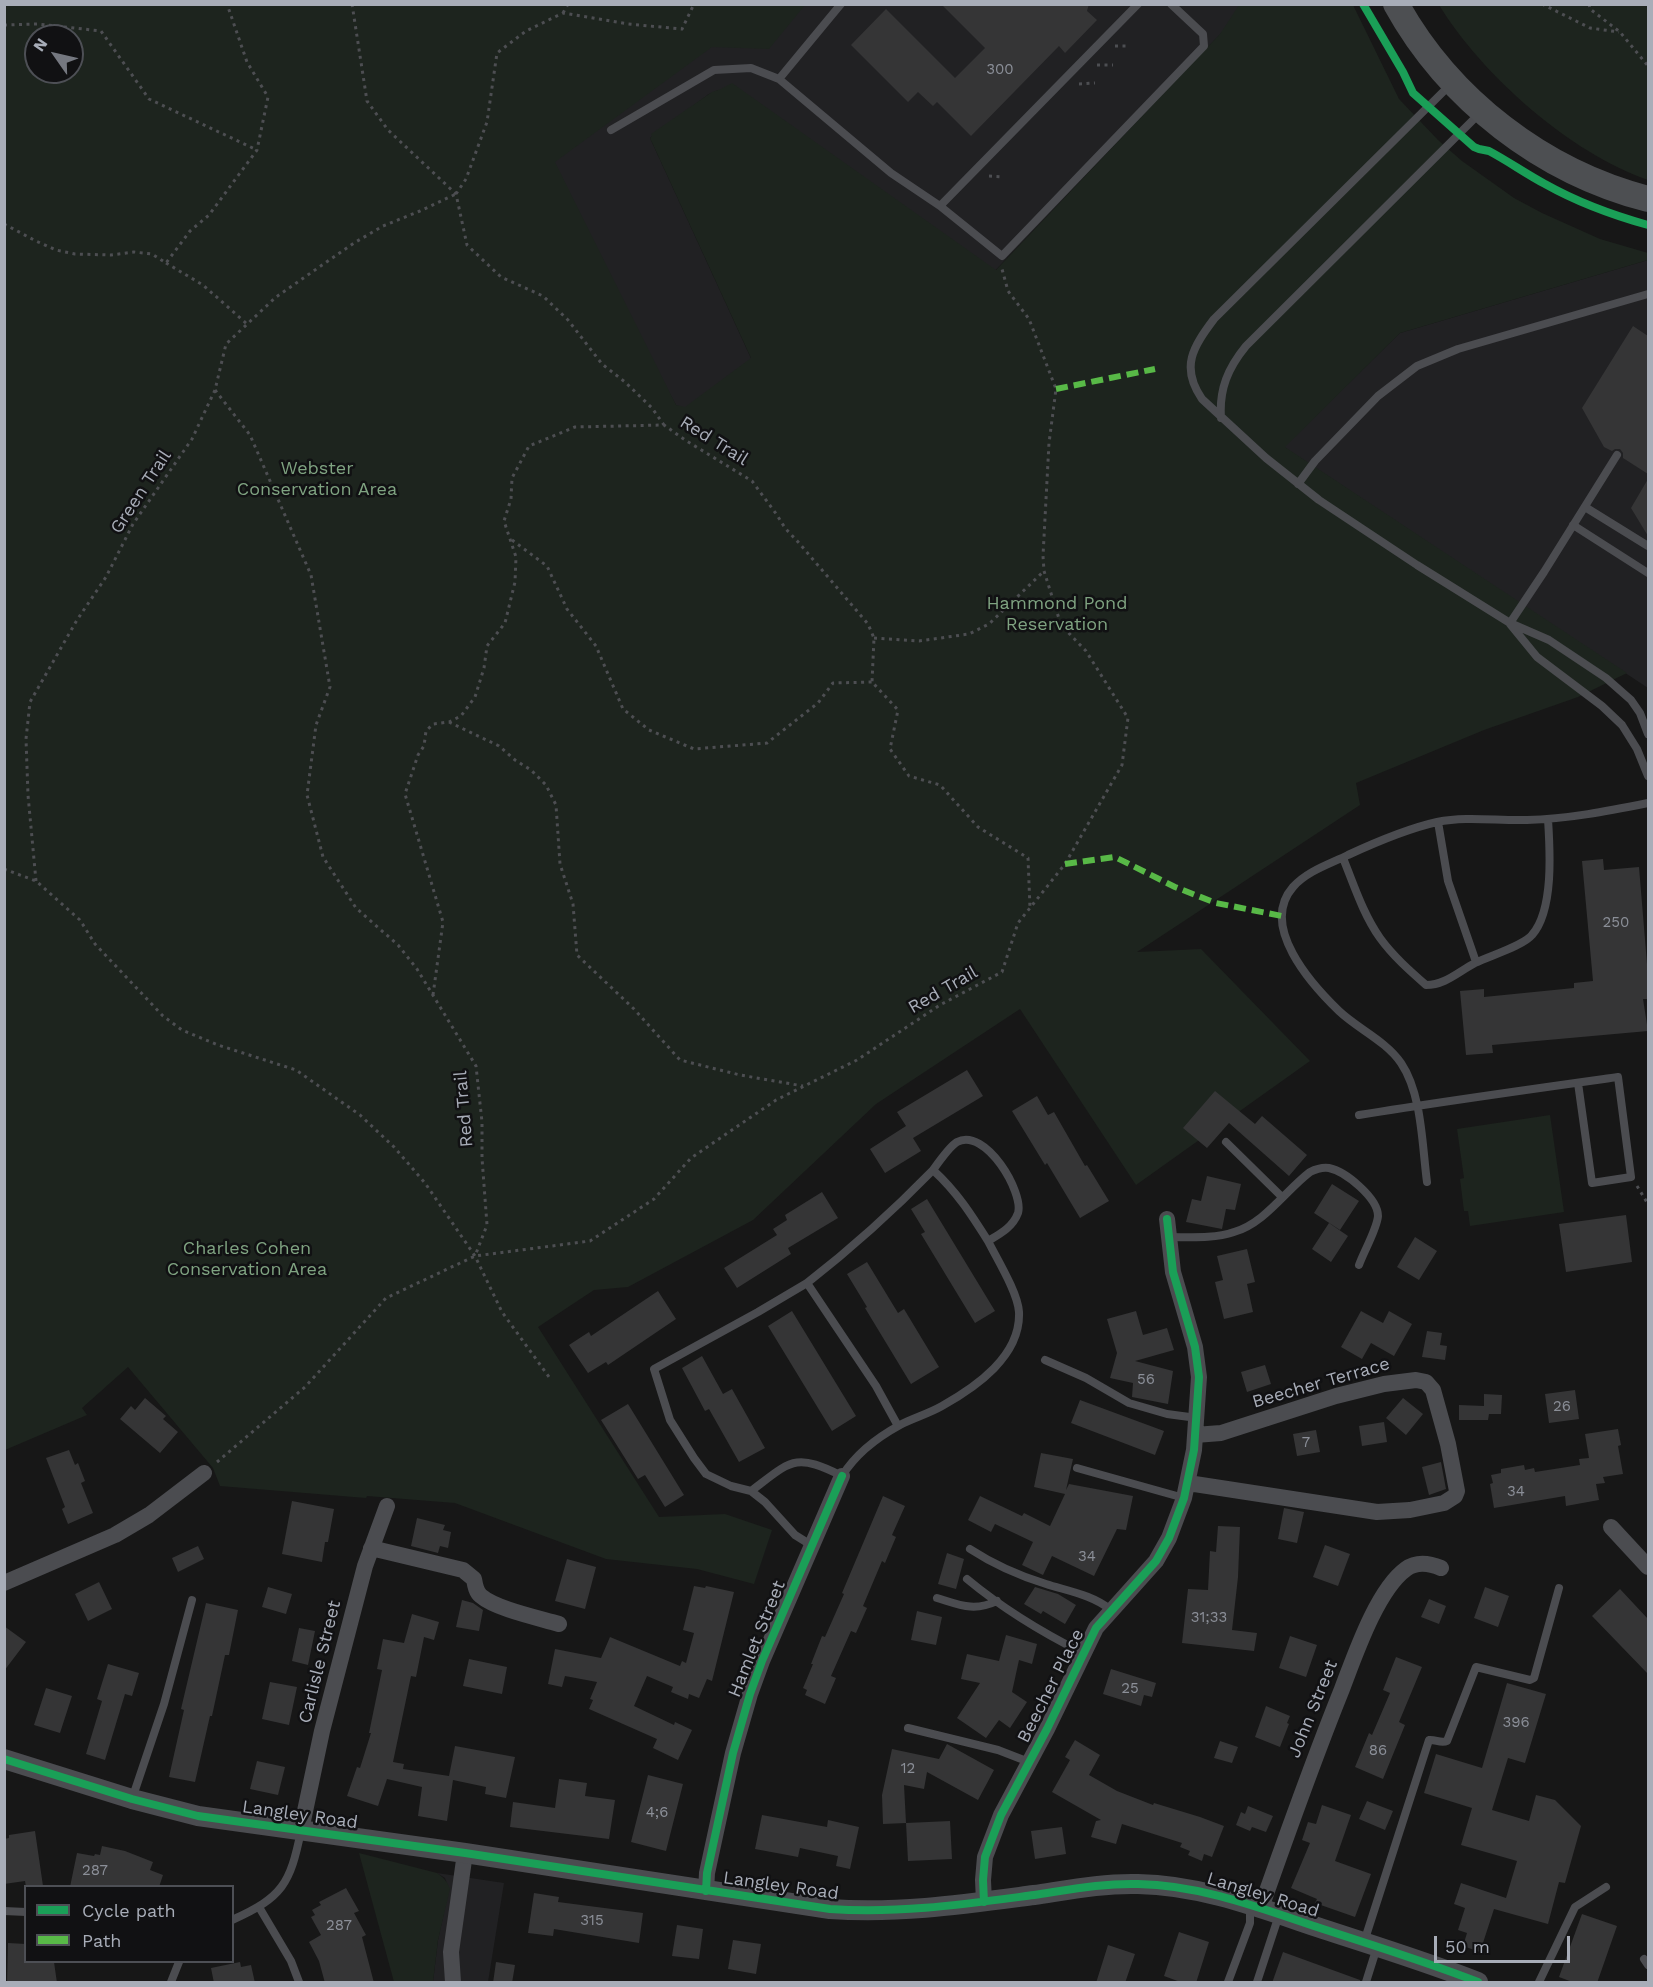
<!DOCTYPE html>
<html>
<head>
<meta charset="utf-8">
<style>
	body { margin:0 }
	#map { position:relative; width:1653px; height:1987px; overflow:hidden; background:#171717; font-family:"Work Sans",sans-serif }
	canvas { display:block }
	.frame { position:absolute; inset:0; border:6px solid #a8adb8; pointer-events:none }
	.legend { position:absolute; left:24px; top:1885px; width:210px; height:78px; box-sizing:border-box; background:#111113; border:2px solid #4d4f55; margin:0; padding:8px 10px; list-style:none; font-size:18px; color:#a8adb8 }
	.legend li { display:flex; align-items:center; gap:12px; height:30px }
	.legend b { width:30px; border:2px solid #4d4f55 }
	.north { position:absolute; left:24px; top:24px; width:60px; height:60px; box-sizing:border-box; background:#111113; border:2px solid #4d4f55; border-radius:50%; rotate:304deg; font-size:16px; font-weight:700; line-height:24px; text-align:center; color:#a8adb8 }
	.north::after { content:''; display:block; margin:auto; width:21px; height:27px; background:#757880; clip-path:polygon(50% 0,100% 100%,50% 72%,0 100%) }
	.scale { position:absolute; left:1434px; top:1936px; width:136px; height:27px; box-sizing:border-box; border:3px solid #a8adb8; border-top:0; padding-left:8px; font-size:18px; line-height:21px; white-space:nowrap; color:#a8adb8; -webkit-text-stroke:4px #111113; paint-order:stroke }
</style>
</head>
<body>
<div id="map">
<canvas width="1653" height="1987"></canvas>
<div class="frame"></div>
<ul class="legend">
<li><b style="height:8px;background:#1a9f57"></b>Cycle path</li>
<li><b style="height:8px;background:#58b947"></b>Path</li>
</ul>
<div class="north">N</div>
<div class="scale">50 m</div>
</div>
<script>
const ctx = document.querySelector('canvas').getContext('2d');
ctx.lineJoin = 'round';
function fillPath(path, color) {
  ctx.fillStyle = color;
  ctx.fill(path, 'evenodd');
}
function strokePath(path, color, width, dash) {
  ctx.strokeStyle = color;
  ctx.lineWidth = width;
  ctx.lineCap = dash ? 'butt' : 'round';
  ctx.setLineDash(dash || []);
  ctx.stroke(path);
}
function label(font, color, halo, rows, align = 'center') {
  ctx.font = font + ' "Work Sans",sans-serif';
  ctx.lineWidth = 5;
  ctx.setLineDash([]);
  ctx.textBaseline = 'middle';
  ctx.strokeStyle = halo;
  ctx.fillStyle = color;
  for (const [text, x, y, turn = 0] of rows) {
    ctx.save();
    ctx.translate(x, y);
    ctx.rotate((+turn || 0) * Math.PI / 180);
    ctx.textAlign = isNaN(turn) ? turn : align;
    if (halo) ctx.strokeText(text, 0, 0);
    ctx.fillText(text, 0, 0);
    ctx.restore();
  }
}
fillPath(new Path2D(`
	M773 5H1248L987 279 719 90 709 94 650 138 760 378 688 407H681L676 405 521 125Z
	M1648 260V688L1284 447 1400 333Z
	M437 1873 504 1883 488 1982H433L438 1940 449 1889 445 1878Z`), '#212123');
fillPath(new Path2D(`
	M5 5H805L769 49 712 47 555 162 676 405 685 407 751 358 650 138 652 136 651 134 712 92 721 89 732 83 996 270 1220 34 1239 5H1353L1399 99 1438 140 1462 161 1514 198 1542 213 1600 239 1648 253V260L1400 333 1285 447 1627 673 1578 697 1484 730 1356 783 1360 805 1137 952 1201 949 1310 1061 1136 1185 1020 1009 876 1104 753 1220 628 1287 594 1290 538 1327 659 1517 725 1514 772 1530 754 1584 697 1569 606 1559 455 1503 367 1496 366 1498 220 1486 213 1468 128 1367 82 1408 87 1415 5 1450ZM36 36H72V72H36Z
	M1439 5H1648V180C1570 153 1482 75 1439 5Z
	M1550 1115 1564 1212 1470 1226 1468 1211H1464L1460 1179 1464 1178 1457 1129Z
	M359 1853 437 1873C444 1878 447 1881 450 1889L438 1940 433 1982H394Z`), '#1d241e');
fillPath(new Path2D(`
	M941 4H1089L1087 11 1097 20 1065 53 1059 46 971 136 937 102 933 106 918 92 908 102 851 45 886 9 955 78 985 48Z
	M1633 326 1648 336V474L1623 458V453L1620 449H1615L1612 451 1604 447 1582 408Z
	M1648 479V536L1631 508Z
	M1603 859 1604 870 1639 867 1648 976V999H1643L1648 1031 1492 1045 1493 1053 1466 1055 1460 991 1484 989V997L1574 988V983L1593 981 1582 861Z
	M967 1070 983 1096 913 1138 921 1151 885 1173 870 1149 906 1126 897 1112Z
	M1215 1091 1255 1124 1262 1116 1307 1155 1289 1176 1229 1123 1207 1148 1183 1128Z
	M1037 1096 1048 1115 1054 1112 1085 1166 1087 1165 1109 1201 1080 1218 1047 1163 1045 1165 1012 1111Z
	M1207 1176 1241 1184 1235 1210 1226 1209 1222 1229 1186 1222 1192 1199 1201 1201Z
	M1332 1184 1359 1201 1340 1230 1314 1213Z
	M822 1192 838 1218 788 1248 791 1254 737 1288 724 1268 777 1235 773 1229 787 1220 785 1215Z
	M927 1199 995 1311 975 1323 921 1234 925 1232 911 1209Z
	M1626 1215 1632 1262 1566 1272 1559 1224Z
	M1329 1223 1348 1236 1331 1262 1312 1249Z
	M1415 1237 1437 1251 1419 1280 1397 1267Z
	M1247 1249 1255 1282 1247 1284 1253 1312 1224 1319 1215 1282 1223 1280 1217 1256Z
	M867 1262 898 1313 904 1309 939 1367 911 1384 865 1308 867 1307 847 1274Z
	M658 1291 676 1319 608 1365 606 1362 588 1373 569 1345 589 1332 591 1336Z
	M792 1311 856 1416 832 1431 768 1326Z
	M1136 1311 1143 1335 1167 1328 1174 1350 1135 1361 1173 1371 1168 1404 1132 1397 1133 1383 1110 1378 1117 1353 1107 1319Z
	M1361 1311 1383 1323 1389 1311 1412 1324 1394 1356 1371 1343 1362 1359 1341 1347Z
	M1427 1331 1442 1333 1440 1345 1447 1346 1445 1360 1422 1357Z
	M702 1356 723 1394 732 1389 765 1448 739 1462 709 1409 705 1411 682 1368Z
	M1265 1365 1271 1384 1247 1392 1241 1372Z
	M1575 1390 1579 1419 1549 1423 1545 1394Z
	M1484 1394 1502 1395 1501 1414H1489L1488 1420H1459V1405L1484 1406Z
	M145 1398 166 1416 163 1419 178 1432 160 1453 120 1419 131 1406 135 1410Z
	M1403 1398 1423 1414 1406 1435 1386 1418Z
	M1080 1400 1164 1431 1155 1455 1071 1423Z
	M628 1404 684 1495 665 1507 645 1475 638 1479 601 1420Z
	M1384 1422 1387 1442 1362 1446 1359 1426Z
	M1618 1429 1621 1445 1618 1446 1623 1474 1603 1477 1605 1483 1596 1484 1599 1500 1566 1506 1565 1496 1494 1508 1490 1484 1493 1483 1491 1475 1501 1473V1469L1524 1465 1525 1470 1534 1468 1535 1472 1580 1465 1579 1459 1589 1458 1585 1434Z
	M1316 1430 1320 1452 1297 1456 1293 1434Z
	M69 1450 75 1465 78 1463 85 1481 81 1483 93 1513 68 1524 62 1509 65 1507 46 1458Z
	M1041 1453 1073 1459 1066 1490 1069 1484 1133 1496 1126 1530 1117 1529 1094 1576 1052 1556 1043 1575 1022 1565 1033 1542 995 1524 991 1532 968 1520 980 1496 1022 1516 1024 1513 1050 1526 1065 1494 1034 1487Z
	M1441 1462 1446 1489 1429 1495 1422 1467Z
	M883 1496 905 1506 892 1535 896 1537 885 1563 882 1561 863 1606 867 1608 856 1633 851 1631 831 1676 836 1678 825 1704 805 1695 807 1690 803 1688 813 1664H811L822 1636 825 1637 844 1594 842 1593Z
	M292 1501 334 1509 328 1542H325L322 1562 282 1554Z
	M1284 1508 1304 1512 1297 1543 1278 1539Z
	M417 1518 445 1525 443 1530 451 1532 448 1548 440 1546 438 1553 411 1546Z
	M1218 1526 1240 1527 1238 1577 1232 1630 1257 1633 1254 1651 1182 1643 1188 1589 1208 1590 1210 1551 1216 1552Z
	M1325 1545 1350 1554 1338 1586 1313 1577Z
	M198 1546 204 1559 178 1572 172 1558Z
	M947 1553 964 1559 956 1589 938 1584Z
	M567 1559 596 1567 585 1609 555 1601Z
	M99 1582 112 1609 88 1621 75 1594Z
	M694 1586 705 1588 706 1586 734 1592 712 1681 707 1679 699 1698 689 1694 688 1699 671 1692 673 1687 647 1676 634 1706 674 1725 675 1722 692 1730 678 1760 653 1748 657 1739 589 1709 593 1700 590 1699 597 1682 565 1676 562 1687 548 1684 555 1649 601 1658 610 1637 680 1666 682 1661 686 1663 694 1633 683 1630Z
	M268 1587 292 1594 286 1614 262 1607Z
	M1035 1587 1058 1594 1076 1605 1065 1624 1043 1611 1041 1614 1024 1604Z
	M1485 1587 1509 1596 1498 1627 1474 1618Z
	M1620 1589 1648 1619V1674L1592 1616Z
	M1429 1599 1446 1606 1439 1624 1421 1617Z
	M462 1600 473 1603 483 1610 479 1631 456 1627Z
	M206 1603 238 1610 229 1655H225L212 1716H210L195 1782 169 1777 184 1710 181 1709Z
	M917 1611 942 1617 936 1645 911 1640Z
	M412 1614 439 1622 434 1640 424 1637 416 1677 411 1676 393 1762 404 1764 403 1769 449 1776 455 1746 515 1757 506 1798 485 1794 486 1787 453 1780 447 1821 418 1816 422 1787 387 1779 378 1806 347 1796 357 1767 360 1768 371 1733H369L382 1670 377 1669 383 1639 404 1643Z
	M4 1626 26 1642 4 1671Z
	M299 1628 315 1631 308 1665 292 1661Z
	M1006 1635 1037 1644 1032 1664 1019 1660 1012 1692 1027 1702 1010 1728 999 1720 986 1738 957 1718 980 1683 961 1679 963 1670 967 1654 999 1661Z
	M1290 1636 1317 1645 1306 1677 1279 1668Z
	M1396 1657 1422 1667 1399 1722 1405 1725 1383 1779 1355 1767 1369 1733 1372 1735 1390 1693 1383 1690Z
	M469 1659 507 1667 502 1694 463 1686Z
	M108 1664 139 1673 132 1696 125 1694 105 1760 86 1754 102 1701 97 1699Z
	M1111 1669 1156 1683 1152 1697 1144 1695 1141 1706 1103 1694Z
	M270 1682 297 1687 289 1725 262 1719Z
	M1507 1683 1546 1694 1525 1763 1508 1758 1492 1810 1529 1821 1536 1795 1555 1800 1581 1826 1565 1883 1559 1882 1548 1924 1494 1909 1480 1952 1463 1946 1467 1933 1458 1930 1465 1908 1454 1904 1461 1883 1506 1898 1517 1861 1461 1845 1472 1808 1424 1793 1436 1754 1482 1768Z
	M46 1688 72 1696 60 1733 34 1725Z
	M1266 1706 1290 1716 1287 1723 1289 1724 1280 1747 1255 1737Z
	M1075 1740 1100 1755 1089 1775 1117 1791 1153 1805 1154 1803 1200 1817 1224 1826 1212 1857 1204 1854 1202 1861 1188 1855 1190 1851 1180 1847 1182 1843 1122 1824 1116 1844 1091 1837 1096 1821 1101 1820 1052 1792 1070 1760 1065 1757Z
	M1220 1741 1238 1747 1232 1763 1214 1758Z
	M947 1744 994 1770 978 1800 927 1772 924 1789 904 1785 906 1823 883 1824 882 1795 892 1749 939 1759Z
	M257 1761 285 1767 278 1795 250 1789Z
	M648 1775 683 1784 666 1851 631 1842Z
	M559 1779 587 1783 585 1796 615 1800 609 1839 510 1827 513 1802 555 1808Z
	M1367 1801 1393 1811 1385 1830 1359 1819Z
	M1322 1805 1351 1815 1335 1861 1371 1874 1355 1917 1315 1903 1317 1899 1291 1888 1310 1843 1302 1840 1308 1822 1316 1824Z
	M1248 1806 1273 1816 1266 1832 1252 1827 1250 1831 1236 1825 1241 1812 1245 1814Z
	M762 1815 827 1827 828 1820 859 1827 850 1869 836 1866 838 1856 800 1848 798 1857 755 1849Z
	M950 1821 952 1859 908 1861 906 1823Z
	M1062 1827 1066 1854 1035 1859 1031 1831Z
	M35 1831 43 1886 26 1887 25 1881 4 1884V1839L9 1838V1835Z
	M102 1846 125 1851 153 1862 150 1870 163 1875 159 1887H70L77 1853 94 1856 95 1854 100 1855Z
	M346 1888 359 1911 354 1913 366 1935 362 1937 374 1983H325L319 1961 309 1942 321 1935 311 1917 315 1915 312 1910 321 1905 319 1902Z
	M534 1893 559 1897 558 1902 643 1913 639 1943 554 1929 553 1936 528 1933Z
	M1582 1914 1617 1926 1597 1983H1575L1559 1977Z
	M677 1925 703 1929 699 1959 672 1956Z
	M1179 1932 1209 1942 1196 1983H1183L1164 1976Z
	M733 1940 761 1944 756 1974 728 1969Z
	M8 1943 26 1944V1962H54L57 1983H7Z
	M1108 1945 1135 1954 1125 1983H1096Z
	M1283 1952 1360 1980V1983H1272Z
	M240 1962 241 1967 251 1965 255 1983H214L211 1968Z
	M496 1962 515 1965 512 1983H493Z`), '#353536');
strokePath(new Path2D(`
	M352 4 367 101 388 130 456 194 467 245 501 277 543 296 568 320 602 364 625 382 652 408 664 425
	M1542 4 1590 28 1619 32
	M1589 4 1590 9 1620 32 1648 66
	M563 13 568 4
	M4 25 38 24 101 31 149 99 257 150
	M1115 46H1130
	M1097 65H1113
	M1079 84 1095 83
	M989 176 1004 177
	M456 194 466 179 487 122 497 53 526 31 563 13 628 24 682 29 694 4
	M4 224 36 241 56 250 75 254 111 255 134 252 152 254 166 263 190 231 209 215 257 150 268 97 247 62 227 4
	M166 263 203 285 247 324
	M215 390 250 435 311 575 330 687 316 725 307 795 323 857 356 908 398 945 417 969 476 1066 482 1122V1158L487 1225 475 1256
	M512 540 547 566 567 609 596 646 623 709 649 730 694 749 767 743 818 703 833 683 872 682
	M874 638 919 641 969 634 989 624 1044 571
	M449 722 499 746 515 760 531 770 546 785 556 805 560 864 573 904 577 955 634 1009 680 1060 740 1075 803 1086
	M4 869 36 881 80 920 95 944 163 1016 182 1030 218 1045 296 1070 360 1115 394 1147 425 1183 475 1256 502 1312 549 1377
	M36 881 28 795 26 739 30 702 77 620 106 577 133 524 192 439 215 390 226 344 276 297 354 243 383 226 420 211 456 194
	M433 995 443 922 405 794 418 755 424 746 426 731 433 724 449 722 461 716 475 697 484 668 487 646 505 623 515 582 516 557 504 521 511 499 512 478 529 446 575 427 664 425 685 440 752 481 777 515 785 528 799 543 868 624 874 638 872 682 898 710 890 749 909 776 940 785 978 827 1028 858 1030 908
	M1637 1186 1648 1204
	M217 1462 305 1387 386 1298 475 1256 590 1241 654 1199 691 1158 776 1100 857 1060 940 1005 1002 972 1018 923 1065 864 1122 765 1128 718 1086 651 1061 625 1044 571 1043 556 1049 443 1056 389 1029 319 1008 291 1002 269`), '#4d4e52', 3, [3, 4.5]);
strokePath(new Path2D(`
	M779 79 841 4
	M1452 83 1214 319C1193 347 1180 367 1202 399L1266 458 1319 500 1417 565 1510 623 1549 640 1606 678 1631 700 1640 713 1648 734
	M611 130 714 70 751 68 779 79 891 173 940 206 1002 256 1204 46 1203 34 1171 4
	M940 206 1138 4
	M1221 418C1219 389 1228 368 1246 346L1481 112
	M1298 484 1315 461 1378 396 1417 366 1458 349 1648 294
	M1585 507 1648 546
	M1573 525 1648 573
	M1510 623 1544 572 1617 455
	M1510 624 1537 657 1602 706 1622 725 1637 749 1648 776
	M1438 822 1448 881 1476 962
	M1343 858C1354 885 1363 914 1380 938 1393 956 1410 971 1426 985 1445 985 1458 972 1475 963 1489 956 1523 946 1532 935 1554 910 1550 850 1548 819
	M1359 1115C1445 1101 1532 1089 1618 1077L1631 1177 1592 1183 1578 1083
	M1226 1142 1282 1197
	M1427 1182C1422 1145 1422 1094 1401 1063 1386 1041 1358 1029 1339 1011 1311 984 1259 926 1293 887 1307 871 1330 864 1348 855 1376 842 1406 829 1437 822 1467 816 1497 821 1527 820 1568 819 1608 811 1648 803
	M1169 1237C1190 1237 1214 1239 1234 1232 1265 1223 1285 1191 1310 1172 1316 1169 1322 1167 1329 1168 1345 1171 1378 1198 1378 1216 1377 1229 1364 1251 1359 1265
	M807 1283 758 1312 654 1369 670 1420 694 1458 706 1474 731 1486 751 1491 765 1502 795 1535 811 1545
	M1045 1360 1086 1378 1129 1403 1167 1414 1197 1418
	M898 1426 876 1386 807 1283C852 1248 893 1211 933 1170
	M1077 1468 1184 1498
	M751 1491C791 1461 794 1452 842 1476 855 1455 878 1437 900 1425 913 1418 928 1414 942 1406 976 1387 1021 1356 1019 1312 1018 1293 997 1259 988 1241 1000 1234 1013 1227 1018 1213 1024 1193 986 1127 957 1142 950 1146 938 1163 933 1170 957 1192 971 1214 988 1241
	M970 1549C993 1564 1020 1576 1046 1584 1068 1591 1093 1595 1111 1610
	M967 1579C1002 1608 1043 1633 1083 1653
	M937 1598C960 1605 974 1612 997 1601
	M908 1728 998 1750 1029 1762
	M132 1799 164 1704 192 1600
	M259 1907 291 1961 299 1982
	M4 1911 26 1912
	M232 1920C283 1897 290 1884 301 1831
	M1364 1942 1429 1740C1435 1739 1441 1744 1447 1741L1476 1667 1530 1680 1534 1678 1559 1588
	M1644 1959 1648 1965
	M171 1982 179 1962
	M1228 1982 1250 1923V1905
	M1257 1982 1279 1915
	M1366 1982 1377 1947
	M1539 1982 1575 1907 1606 1887`), '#4b4c50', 8);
strokePath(new Path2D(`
	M1188 1483 1377 1512 1410 1510 1444 1503 1455 1496 1457 1491 1448 1444 1433 1390 1426 1382 1416 1380 1384 1384 1336 1396 1221 1433 1195 1435
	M1611 1527 1648 1567
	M371 1548 463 1570 474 1579C475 1585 476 1592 481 1596 496 1609 539 1618 559 1624
	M4 1583 115 1535 149 1515 204 1473
	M301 1830 322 1731 365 1566 387 1506
	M706 1891 707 1873 733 1753 750 1694 762 1661 842 1476
	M984 1902 983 1880 985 1857 1001 1815 1047 1729 1096 1628 1156 1561 1169 1538 1184 1498 1194 1450 1199 1377 1195 1347 1173 1272 1167 1219
	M1261 1908C1287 1834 1313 1761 1342 1689 1355 1655 1377 1590 1406 1569 1417 1561 1429 1563 1441 1568
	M453 1982 451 1952 465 1853`), '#4b4c50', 16);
strokePath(new Path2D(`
	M4 1759 132 1799 198 1816 465 1853 830 1909C899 1914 966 1904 1034 1895 1068 1890 1103 1883 1138 1884 1202 1885 1263 1909 1323 1929 1375 1946 1427 1962 1478 1982`), '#4b4c50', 20);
strokePath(new Path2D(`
	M1396 4C1449 100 1543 172 1648 199`), '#4d4f52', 26);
strokePath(new Path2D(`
	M1056 389 1155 369
	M1065 864 1115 857 1175 887 1216 903 1282 916`), '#58b947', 6, [12, 6]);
strokePath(new Path2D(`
	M1363 4 1403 72 1413 93 1474 147 1479 149 1489 151C1508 161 1526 174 1545 184 1577 202 1612 215 1648 225
	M4 1759 132 1799 198 1816 465 1853 830 1909C899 1914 966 1904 1034 1895 1068 1890 1103 1883 1138 1884 1202 1885 1263 1909 1323 1929 1375 1946 1427 1962 1478 1982
	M706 1891 707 1873 733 1753 750 1694 762 1661 842 1476
	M984 1902 983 1880 985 1857 1001 1815 1047 1729 1096 1628 1156 1561 1169 1538 1184 1498 1194 1450 1199 1377 1195 1347 1173 1272 1167 1219`), '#1a9f57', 8);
label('15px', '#8b8f98', null, [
	["300",1000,70],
	["250",1616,923],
	["56",1146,1380],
	["26",1562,1407],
	["7",1306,1443],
	["34",1516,1492],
	["34",1087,1557],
	["31;33",1209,1618],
	["25",1130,1689],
	["396",1516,1723],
	["86",1378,1751],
	["12",908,1769],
	["4;6",657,1813],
	["287",95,1871],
	["315",592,1921],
	["287",339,1926]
]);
label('18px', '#a8adb8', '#111113', [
	["Red Trail",714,441,32],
	["Green Trail",141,492,-57],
	["Red Trail",943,990,-30],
	["Red Trail",464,1109,-95],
	["Beecher Terrace",1321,1383,-16],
	["Hamlet Street",757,1639,-68],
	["Carlisle Street",320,1662,-76],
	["Beecher Place",1051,1686,-63],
	["John Street",1313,1709,-68],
	["Langley Road",300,1815,8],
	["Langley Road",781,1886,8],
	["Langley Road",1263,1895,17]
]);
label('18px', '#7fa381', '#111113', [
	["Webster",317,469],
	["Conservation Area",317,490],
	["Hammond Pond",1057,604],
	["Reservation",1057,625],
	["Charles Cohen",247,1249],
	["Conservation Area",247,1270]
]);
</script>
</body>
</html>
